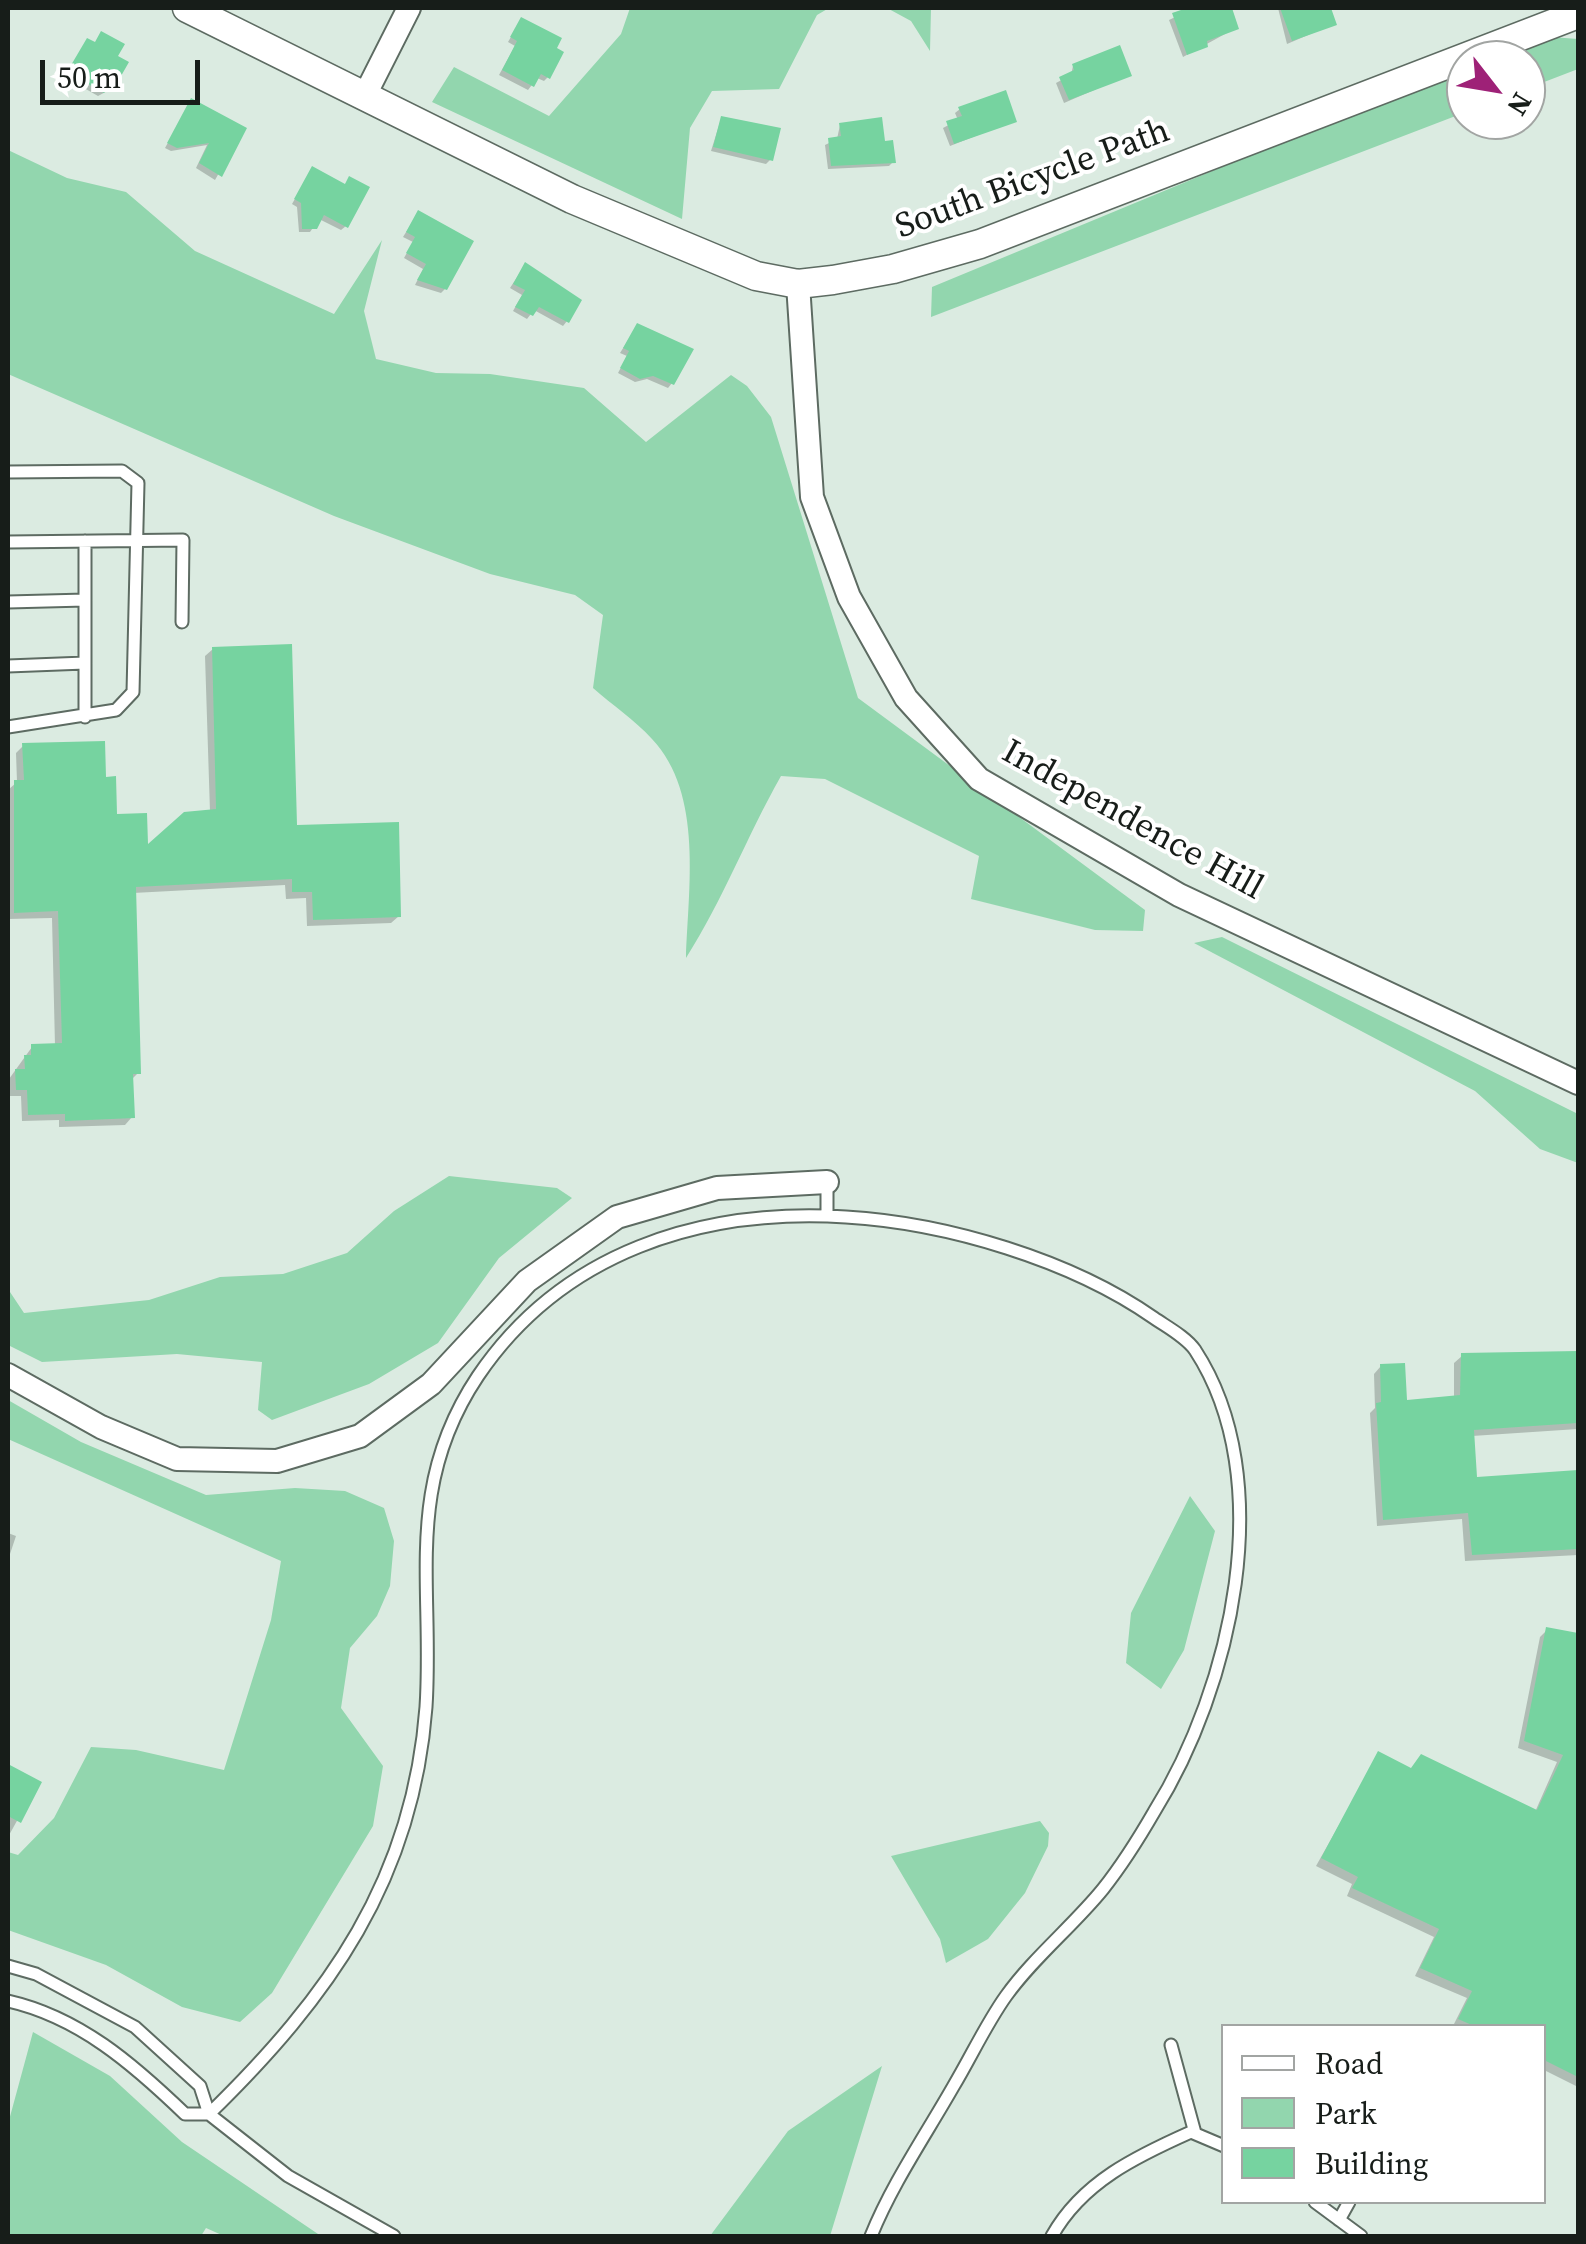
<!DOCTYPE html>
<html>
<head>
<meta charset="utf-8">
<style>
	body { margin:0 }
	#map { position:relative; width:1586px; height:2244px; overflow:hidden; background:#dbebe1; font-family:"Source Serif 4",serif }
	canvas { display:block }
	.frame { position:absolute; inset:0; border:10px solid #171d19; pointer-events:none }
	.legend { position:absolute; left:1221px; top:2024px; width:325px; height:180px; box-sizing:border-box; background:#fff; border:2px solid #a2a5a3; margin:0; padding:12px 18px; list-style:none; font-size:30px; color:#171d19 }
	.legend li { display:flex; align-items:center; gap:20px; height:50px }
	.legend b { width:50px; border:2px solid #a2a5a3 }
	.north { position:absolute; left:1446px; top:40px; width:100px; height:100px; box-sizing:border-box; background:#fff; border:2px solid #a2a5a3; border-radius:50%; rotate:121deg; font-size:28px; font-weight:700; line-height:40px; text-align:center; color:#171d19 }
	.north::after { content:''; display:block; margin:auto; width:35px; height:45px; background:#9e2177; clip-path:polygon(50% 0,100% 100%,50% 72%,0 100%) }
	.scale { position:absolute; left:40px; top:60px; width:160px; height:45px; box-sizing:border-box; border:5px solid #171d19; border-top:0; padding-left:12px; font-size:30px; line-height:35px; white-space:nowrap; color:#171d19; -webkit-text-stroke:8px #fff; paint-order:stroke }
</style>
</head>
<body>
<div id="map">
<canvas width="1586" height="2244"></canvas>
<div class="frame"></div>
<ul class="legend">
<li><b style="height:12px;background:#fff"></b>Road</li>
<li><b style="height:28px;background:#92d6ae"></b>Park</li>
<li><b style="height:28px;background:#76d3a0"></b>Building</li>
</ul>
<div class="north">N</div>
<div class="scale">50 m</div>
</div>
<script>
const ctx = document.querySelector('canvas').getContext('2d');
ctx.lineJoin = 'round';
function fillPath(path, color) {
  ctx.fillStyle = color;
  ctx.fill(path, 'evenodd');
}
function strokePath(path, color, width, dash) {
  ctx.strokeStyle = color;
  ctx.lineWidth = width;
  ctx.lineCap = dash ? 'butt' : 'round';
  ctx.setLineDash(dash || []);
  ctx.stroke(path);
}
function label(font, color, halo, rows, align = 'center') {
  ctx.font = font + ' "Source Serif 4",serif';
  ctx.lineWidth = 8;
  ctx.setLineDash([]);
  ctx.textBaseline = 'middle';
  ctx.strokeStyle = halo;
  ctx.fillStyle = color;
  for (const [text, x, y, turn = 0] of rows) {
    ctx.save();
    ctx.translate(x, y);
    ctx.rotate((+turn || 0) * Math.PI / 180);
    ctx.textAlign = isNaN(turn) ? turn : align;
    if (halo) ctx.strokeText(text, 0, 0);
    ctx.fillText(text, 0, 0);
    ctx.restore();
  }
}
fillPath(new Path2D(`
	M630 8H829L817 15 779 89 712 91 690 128 682 219 432 102 454 67 549 116 621 34Z
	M887 8H931L930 51 911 21Z
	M1538 36 1578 39V69L1526 89V60H1481Z
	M1466 66V112L931 317 932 287Z
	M8 150 67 178 126 192 195 251 334 314 382 240 364 311 376 359 436 373 490 374 584 388 646 442 731 375 747 386 771 417 858 698 1145 910 1143 931 1095 930 971 899 979 856 825 779 781 776C747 836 723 900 686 958 688 890 704 794 652 739 635 720 612 705 593 688L603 615 575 595 490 574 334 516 8 374Z
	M1222 937 1578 1114V1163L1540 1149 1475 1091 1194 943Z
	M449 1176 557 1188 572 1198 499 1258 438 1343 369 1384 272 1420 258 1410 262 1362 177 1354 42 1362 8 1345V1289L24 1313 149 1300 220 1277 283 1274 347 1253 394 1211Z
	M8 1400 81 1442 206 1495 295 1488 345 1491 384 1508 394 1541 390 1586 377 1616 350 1648 341 1708 383 1766 373 1826 272 1993 240 2022 182 2007 106 1965 8 1930V1852L18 1855 54 1818 91 1747 136 1750 224 1770 271 1620 281 1561 8 1439Z
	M1190 1496 1215 1531 1184 1650 1161 1689 1126 1663 1131 1613Z
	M1040 1821 1049 1833 1048 1846 1025 1893 988 1939 946 1963 940 1939 891 1856Z
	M33 2032 110 2076 182 2142 321 2236H224L206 2228 201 2236H8V2124Z
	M882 2066 830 2236H710L788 2131Z`), '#92d6ae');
fillPath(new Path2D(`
	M1194 8H1229L1236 28 1183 57 1169 20Z
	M1278 8H1328L1334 24 1287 44Z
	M521 20 548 77 544 81 537 78 528 90 499 75 515 46 508 42Z
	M87 41 115 57 111 89 98 96 65 77Z
	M1073 66 1129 75 1064 103 1056 83 1071 75Z
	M191 101 244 129 215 180 196 168 207 145 171 151 165 148Z
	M960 109 1014 121 950 146 943 128 958 120 955 113Z
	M721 119 770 160 766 164 711 151Z
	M840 125 883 144 893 162 889 166 828 169 825 145 837 139Z
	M312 169 344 186 349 179 346 226 341 230 319 219 310 232H299L297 207 292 204Z
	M418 213 445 289 441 293 415 285 423 269 404 258 413 242 403 237Z
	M525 265 567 321 563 326 534 310 527 319 513 311 522 295 510 288Z
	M637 326 672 383 668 388 647 379 635 382 618 373 627 356 620 353Z
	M213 649 294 827 399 916 391 923 307 926 306 898 286 899 285 885 133 893 138 1073 131 1080 132 1117 125 1125 59 1127V1120L22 1121 21 1096H9V1079L32 1047 55 1046 52 918 8 919V790L17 782 16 753 23 746 104 779 115 817 145 850 210 812 205 656Z
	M1578 1353V1429L1472 1436 1475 1479 1578 1473V1555L1465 1561 1462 1519 1377 1526 1370 1413 1375 1408 1374 1374 1381 1366 1404 1403 1454 1398V1363L1462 1356Z
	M8 1533 16 1536 8 1560Z
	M1547 1630 1578 1636V2087L1544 2070V2026H1453L1467 1998 1415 1976 1434 1937 1347 1896 1352 1884 1316 1866 1379 1754 1410 1770 1535 1812 1557 1762 1518 1748 1540 1637Z
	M8 1767 38 1783 8 1837Z`), '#0003');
fillPath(new Path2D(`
	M1187 8H1232L1239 29 1207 41 1208 47 1187 55 1172 13Z
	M1280 8H1331L1337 25 1292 41Z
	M521 17 562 38 557 48 564 52 550 79 541 74 534 87 502 70 517 41 510 37Z
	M101 31 125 44 118 56 129 62 113 90 108 87 104 93 67 72 87 38 95 42Z
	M1120 45 1132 76 1069 100 1059 77 1074 70 1072 64Z
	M1006 90 1017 122 954 144 946 121 962 116 958 107Z
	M191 98 247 128 222 177 199 163 209 143 177 148 167 143Z
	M721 116 781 128 773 161 713 147Z
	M882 117 885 141 893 140 896 163 831 166 828 138 841 136 839 123Z
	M312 166 345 184 349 176 370 187 348 228 324 215 317 229H302L301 203 294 199Z
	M418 210 474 241 447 290 417 280 426 264 406 253 415 237 406 232Z
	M525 262 582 300 569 323 539 307 533 316 515 307 525 290 513 284Z
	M637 323 694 349 674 385 653 376 640 379 620 368 629 351 623 348Z
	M292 644 297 825 399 822 401 917 313 920 312 892H292V879L136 887 141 1074H133L135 1118 65 1121V1114L28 1115 27 1090H16L15 1069H25L24 1055H31V1044L62 1043 58 911 14 913V780H24L22 743 105 741 106 777 116 776 117 814 147 813 148 844 184 812 216 809 212 647Z
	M1578 1351V1423L1474 1430 1477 1477 1578 1470V1549L1472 1555 1468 1513 1383 1520 1376 1403 1381 1402 1380 1364 1405 1363 1407 1400 1460 1395 1461 1353Z
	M1546 1627 1578 1633V2077L1544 2060V2026H1474L1458 2019 1472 1991 1420 1968 1439 1929 1352 1888 1358 1877 1321 1858 1378 1751 1411 1768 1421 1754 1537 1810 1563 1755 1524 1741Z
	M8 1764 42 1782 21 1823 8 1816Z`), '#76d3a0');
const service = new Path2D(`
	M8 472 122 471 138 483 133 692 116 710 8 727
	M85 541V717
	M8 542 183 540 182 622
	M8 602 85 600
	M8 666 85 663
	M827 1182V1216
	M8 1966 36 1974 135 2027 200 2086 209 2114 288 2176 394 2236
	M8 2001C79 2017 133 2064 185 2114H209C329 1997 413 1880 426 1707 434 1585 403 1488 478 1376 562 1252 701 1208 846 1217 947 1223 1071 1260 1154 1318 1167 1327 1186 1337 1195 1350 1280 1480 1231 1689 1154 1812 1139 1838 1122 1865 1103 1889 1073 1926 1034 1957 1006 1996 986 2024 971 2057 953 2087 925 2136 892 2184 871 2236
	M1171 2045 1195 2133
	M1315 2202 1361 2236
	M1339 2220 1349 2202
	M1052 2236C1082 2182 1137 2156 1191 2132L1224 2146`);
const minor = new Path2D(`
	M365 95 409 8
	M798 284 812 497 849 597 906 698 979 779 1179 895 1578 1083
	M8 1375 101 1427 177 1459 277 1461 360 1436 431 1384 527 1281 617 1217 717 1188 827 1182`);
const tertiary = new Path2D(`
	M187 8 572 199 756 276 798 284 833 280 893 269 980 244 1578 14`);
strokePath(service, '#5d6b62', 15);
strokePath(minor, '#5d6b62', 26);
strokePath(tertiary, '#5d6b62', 31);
strokePath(service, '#fff', 11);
strokePath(minor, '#fff', 22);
strokePath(tertiary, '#fff', 28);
label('35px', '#171d19', '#fff', [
	["South Bicycle Path",1033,180,-20],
	["Independence Hill",1132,821,29]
]);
</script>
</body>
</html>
